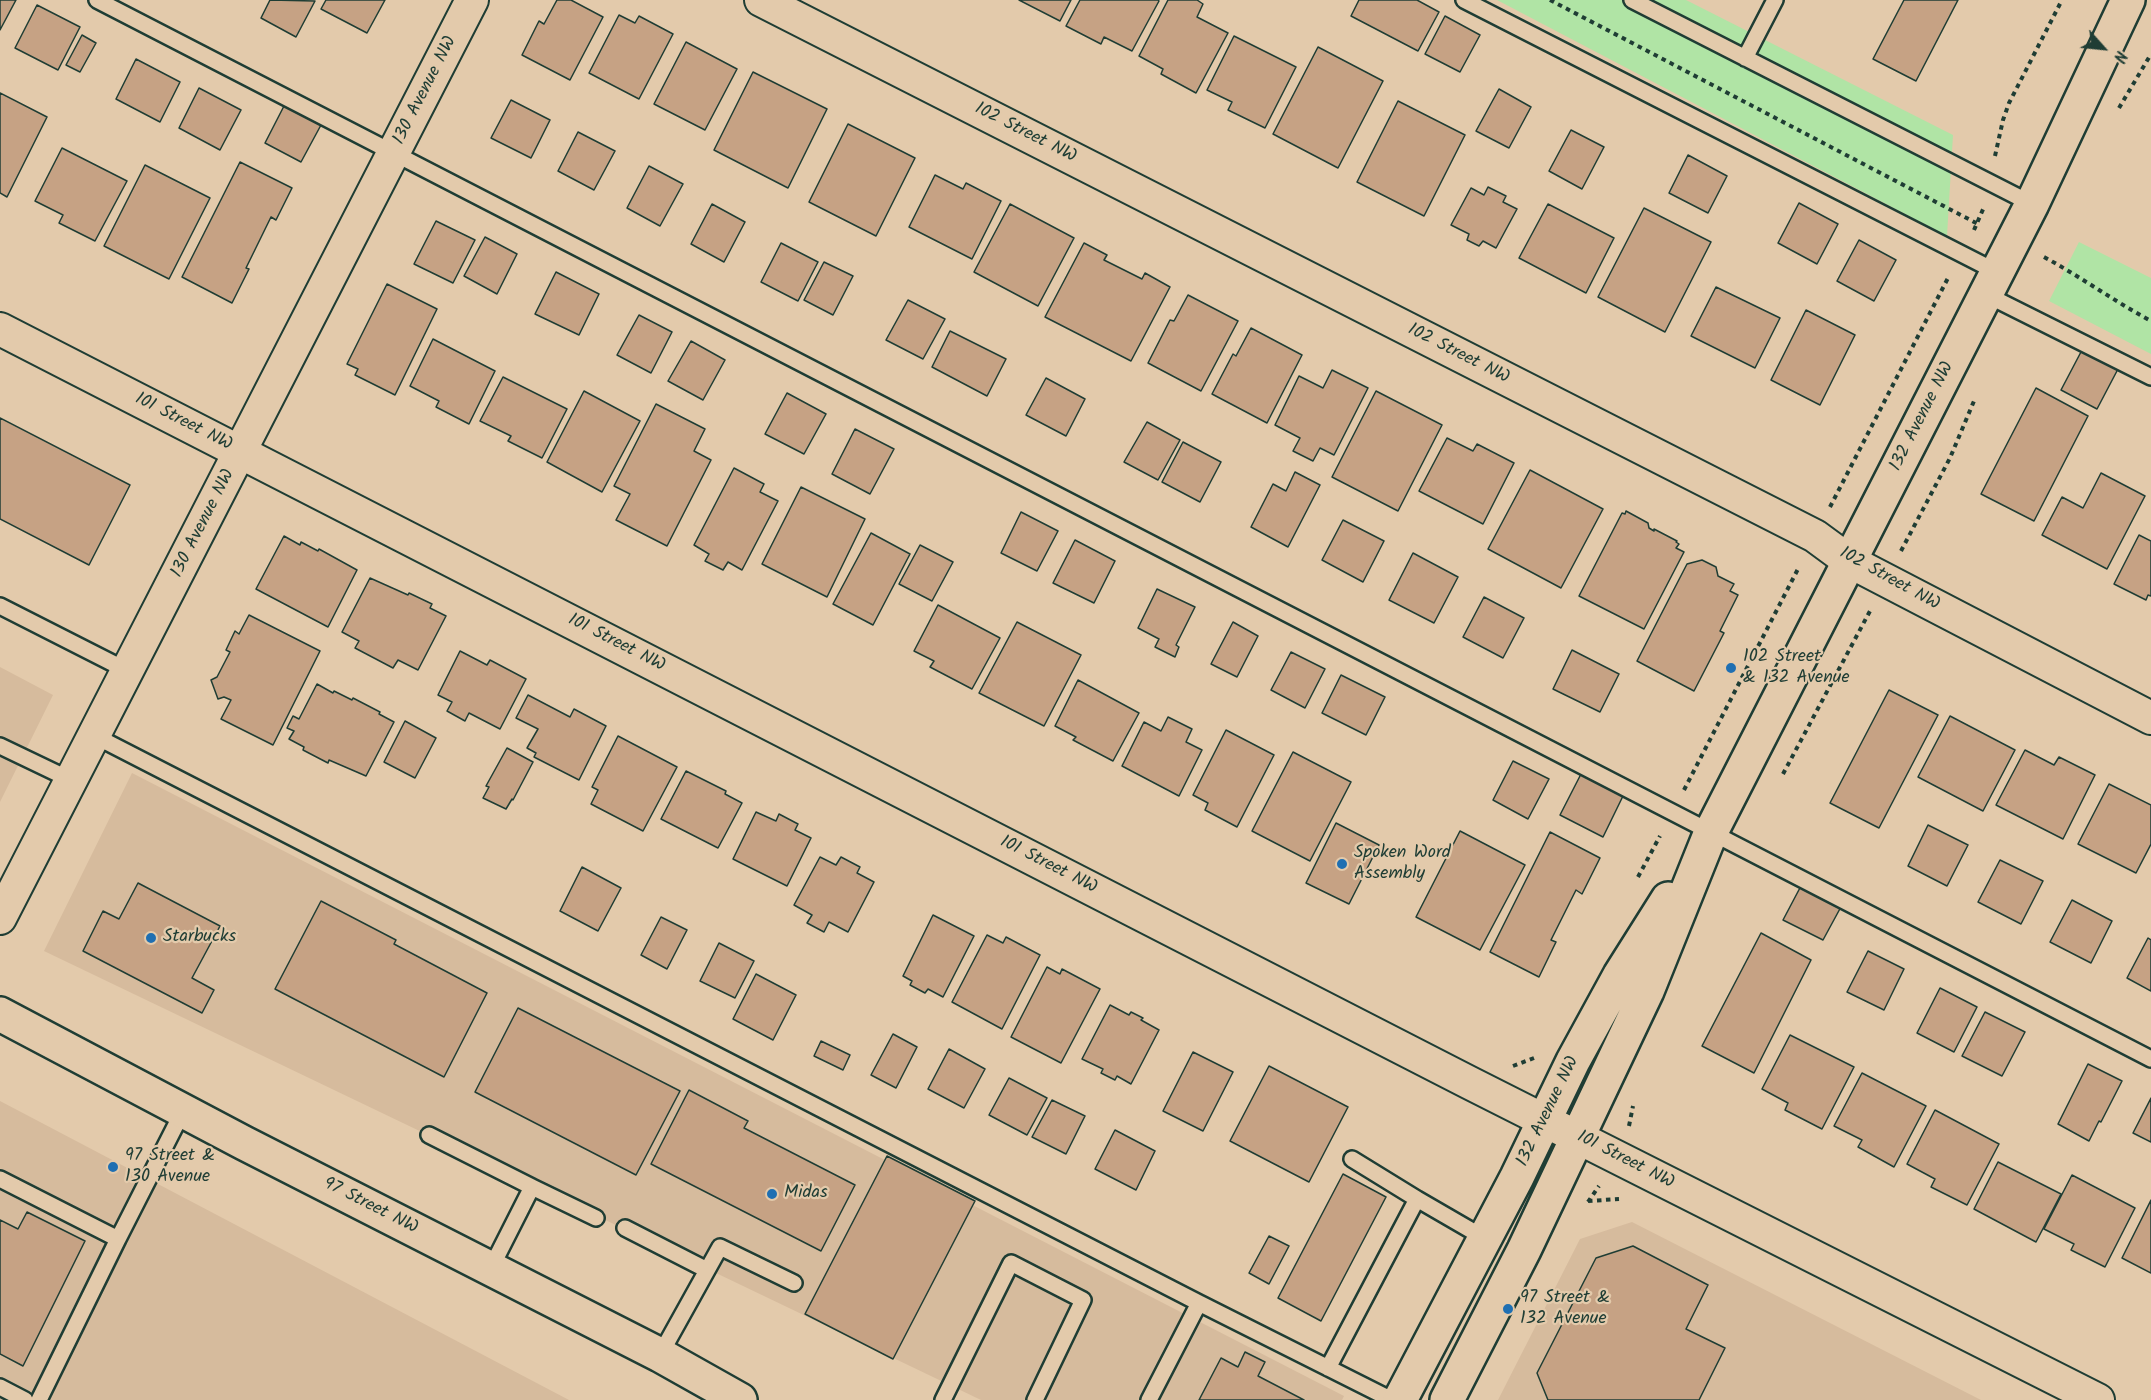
<!DOCTYPE html>
<html>
<head>
<meta charset="utf-8">
<style>
	body { margin:0 }
	#map { position:relative; width:2151px; height:1400px; overflow:hidden; background:#e3caab; font-family:Kalam,sans-serif }
	canvas { display:block }
	.north { position:absolute; left:2073px; top:18px; width:60px; height:60px; -webkit-text-stroke:4px #e3caab; paint-order:stroke; rotate:117deg; font-size:16px; font-weight:700; line-height:24px; text-align:center; color:#1f3d34 }
	.north::after { content:''; display:block; margin:auto; width:21px; height:27px; background:#1f3d34; clip-path:polygon(50% 0,100% 100%,50% 72%,0 100%) }
</style>
</head>
<body>
<div id="map">
<canvas width="2151" height="1400"></canvas>
<div class="north">N</div>
</div>
<script>
const ctx = document.querySelector('canvas').getContext('2d');
ctx.lineJoin = 'round';
function fillPath(path, color) {
  ctx.fillStyle = color;
  ctx.fill(path, 'evenodd');
}
function strokePath(path, color, width, dash) {
  ctx.strokeStyle = color;
  ctx.lineWidth = width;
  ctx.lineCap = dash ? 'butt' : 'round';
  ctx.setLineDash(dash || []);
  ctx.stroke(path);
}
function label(font, color, halo, rows, align = 'center') {
  ctx.font = font + ' Kalam,sans-serif';
  ctx.lineWidth = 4.5;
  ctx.setLineDash([]);
  ctx.textBaseline = 'middle';
  ctx.strokeStyle = halo;
  ctx.fillStyle = color;
  for (const [text, x, y, turn = 0] of rows) {
    ctx.save();
    ctx.translate(x, y);
    ctx.rotate((+turn || 0) * Math.PI / 180);
    ctx.textAlign = isNaN(turn) ? turn : align;
    if (halo) ctx.strokeText(text, 0, 0);
    ctx.fillText(text, 0, 0);
    ctx.restore();
  }
}
fillPath(new Path2D(`
	M0 667 53 695 0 802Z
	M132 773 1344 1396 1342 1400H981L44 951Z
	M0 1101 569 1400H0Z
	M1632 1222 1981 1400H1498L1580 1239Z`), '#d6bb9d');
fillPath(new Path2D(`
	M1497 0H1686L1953 135 1947 236Z
	M2079 242 2151 278V354L2049 301Z`), '#b0e4a5');
const building = new Path2D(`
	M0 0H16L0 30Z
	M270 0 315 1 296 37 261 18Z
	M326 0H385L367 33 321 9Z
	M557 0H571L603 17 570 80 522 55 539 21 544 24Z
	M1019 0H1071L1060 21Z
	M1080 0H1158L1159 1 1132 51 1104 37 1101 44 1066 26Z
	M1168 0H1197L1203 4 1197 17 1228 33 1196 93 1161 74 1163 69 1139 56Z
	M1359 0H1417L1439 12 1418 51 1351 16Z
	M1904 0H1958L1916 81 1873 59Z
	M37 5 80 27 58 70 15 48Z
	M619 15 635 23 639 16 673 34 639 99 589 73Z
	M1445 16 1480 35 1460 72 1425 54Z
	M82 35 96 43 80 72 66 65Z
	M1234 36 1296 67 1265 128 1228 110 1232 102 1207 90Z
	M686 42 737 69 705 130 654 104Z
	M1318 47 1383 81 1338 168 1273 134Z
	M136 59 180 82 160 122 116 99Z
	M753 72 827 109 788 188 714 150Z
	M199 88 241 110 220 150 179 128Z
	M1499 89 1531 107 1509 148 1476 131Z
	M0 93 47 117 7 197 0 193Z
	M511 100 550 120 531 158 491 138Z
	M1398 101 1465 135 1424 216 1357 182Z
	M284 106 321 125 301 162 265 143Z
	M848 124 915 158 876 236 809 202Z
	M1571 130 1604 147 1582 189 1549 171Z
	M578 132 615 151 594 190 558 171Z
	M62 148 127 181 95 241 59 223 63 215 35 201Z
	M1688 155 1727 176 1708 213 1669 193Z
	M240 162 292 188 276 220 271 217 246 268 249 269 232 303 182 277Z
	M145 165 210 198 169 279 104 246Z
	M649 166 683 184 660 226 627 208Z
	M935 175 963 189 966 183 1001 201 972 259 909 227Z
	M1488 187 1506 196 1503 202 1517 209 1496 248 1483 241 1479 246 1467 240 1469 234 1451 225 1471 188 1484 195Z
	M1799 203 1838 224 1817 264 1778 243Z
	M712 204 745 222 724 262 691 244Z
	M1010 204 1074 238 1038 306 974 272Z
	M1548 204 1614 238 1586 293 1519 258Z
	M1644 208 1711 242 1665 332 1598 297Z
	M436 221 475 240 453 283 414 264Z
	M485 237 517 254 497 294 464 276Z
	M1859 240 1896 260 1874 301 1837 281Z
	M781 243 818 262 798 301 761 282Z
	M1084 243 1107 255 1104 260 1142 279 1145 273 1170 287 1131 361 1045 317Z
	M824 262 853 276 833 315 804 300Z
	M556 272 599 294 579 335 535 314Z
	M387 284 437 309 395 395 355 375 358 369 347 364Z
	M1716 287 1780 318 1755 368 1691 336Z
	M1188 295 1238 321 1201 391 1148 363 1170 320 1174 321Z
	M908 300 945 319 923 359 886 340Z
	M1806 310 1855 335 1820 405 1771 380Z
	M639 315 672 332 651 373 617 355Z
	M1251 328 1302 355 1267 423 1212 394 1233 354 1236 356Z
	M950 331 1006 359 987 396 932 367Z
	M433 339 495 371 469 424 436 407 439 401 410 386Z
	M691 341 725 360 703 400 668 381Z
	M2082 350 2118 369 2097 409 2061 390Z
	M1332 370 1368 388 1334 455 1320 448 1313 461 1293 451 1300 438 1275 425 1299 376 1323 388Z
	M503 377 567 409 542 458 508 441 511 436 480 421Z
	M1046 378 1085 399 1066 436 1026 415Z
	M2036 388 2088 416 2034 521 1981 494Z
	M584 391 640 421 602 492 547 462Z
	M1376 391 1442 425 1398 511 1332 477Z
	M787 393 826 414 804 454 765 434Z
	M656 404 705 429 694 451 711 460 667 546 616 520 630 494 614 486Z
	M0 418 130 485 89 565 0 519Z
	M1147 422 1180 440 1158 480 1124 462Z
	M855 429 894 449 870 494 832 474Z
	M1447 438 1473 451 1477 444 1514 463 1483 524 1419 491Z
	M1183 442 1221 462 1200 502 1162 482Z
	M734 468 764 484 760 492 778 501 742 570 728 562 723 570 705 561 709 554 694 545Z
	M1530 470 1603 509 1561 588 1488 549Z
	M1295 472 1320 485 1288 547 1251 527 1273 484 1286 491Z
	M2101 473 2145 496 2107 569 2042 535 2062 497 2083 508Z
	M801 487 865 519 827 597 762 564Z
	M1626 511 1648 523 1649 528 1654 531V529L1677 541 1676 542 1679 544 1676 548 1684 552 1644 629 1579 596 1622 513 1625 514Z
	M1021 512 1058 531 1037 571 1001 553Z
	M1343 520 1384 541 1363 582 1322 560Z
	M871 533 910 554 873 625 833 604Z
	M2139 535 2151 541V596L2148 595 2146 600 2114 584Z
	M284 536 300 545 301 542 318 551 319 549 357 570 328 627 256 589Z
	M1075 540 1115 561 1094 603 1053 583Z
	M920 545 953 562 932 601 899 584Z
	M1413 553 1458 577 1434 623 1389 600Z
	M1702 560 1716 567 1718 576 1734 584 1730 591 1738 595 1720 631 1724 633 1694 691 1637 661 1687 564Z
	M370 578 408 595 409 593 432 604 430 608 446 616 418 670 398 660 393 668 355 648 359 641 342 632Z
	M1157 589 1195 607 1176 645 1179 647 1175 657 1155 647 1159 639 1138 628Z
	M1484 597 1524 618 1503 658 1463 637Z
	M938 605 1000 638 972 689 930 667 934 661 914 651Z
	M249 615 320 651 273 745 221 719 231 700 224 697 218 699 211 680 217 677 230 652 226 650 235 631 239 634Z
	M1017 622 1081 655 1044 726 979 693Z
	M1233 622 1258 636 1237 677 1211 664Z
	M1572 650 1619 674 1600 712 1553 689Z
	M460 651 487 665 490 660 526 679 500 729 469 713 465 721 447 711 452 702 438 695Z
	M1291 652 1325 669 1305 708 1271 690Z
	M1341 675 1385 697 1366 735 1322 713Z
	M1078 680 1139 713 1113 761 1073 740 1076 737 1055 726Z
	M317 684 333 693 334 691 352 700 353 698 380 712 379 714 394 722 366 776 329 760 328 763 303 750 304 747 289 739 294 731 287 728 293 716 299 719Z
	M1889 690 1938 715 1879 828 1830 803Z
	M528 695 570 717 574 709 606 726 579 780 534 757 536 753 527 748 538 729 516 718Z
	M1950 716 2015 750 1983 811 1918 777Z
	M1168 717 1192 729 1186 742 1202 750 1179 796 1122 766 1144 722 1161 731Z
	M405 721 436 738 415 778 384 762Z
	M1226 730 1274 755 1237 827 1205 810 1208 803 1193 795Z
	M618 736 677 767 643 831 591 804 598 790 592 787Z
	M507 748 533 762 513 800 512 799 506 809 483 798 489 787 486 786Z
	M2025 750 2054 765 2059 757 2095 775 2063 839 1996 805Z
	M1293 752 1351 782 1310 861 1252 831Z
	M1513 761 1549 779 1528 819 1493 800Z
	M686 771 726 791 725 794 742 803 718 848 661 819Z
	M1581 774 1623 796 1603 837 1560 815Z
	M2109 784 2151 805V844L2136 873 2078 844Z
	M756 812 776 821 779 814 798 824 795 830 811 838 787 886 733 859Z
	M1336 823 1379 845 1349 904 1306 883Z
	M1928 825 1968 845 1947 886 1908 866Z
	M1460 831 1525 865 1480 950 1416 917Z
	M1550 832 1600 858 1582 894 1576 890 1551 940 1556 942 1539 977 1490 952Z
	M820 857 836 865 841 857 860 867 857 873 874 882 848 932 829 922 824 932 807 923 812 915 794 905Z
	M2000 860 2043 881 2021 924 1978 902Z
	M582 867 621 888 598 931 560 911Z
	M138 883 220 926 192 978 214 990 202 1013 83 951 103 911 119 919Z
	M1802 884 1842 905 1823 940 1783 920Z
	M2072 900 2112 921 2091 963 2050 942Z
	M321 901 396 940 394 944 487 993 444 1077 275 989Z
	M933 915 974 936 943 997 928 989 925 993 910 985 912 981 903 976Z
	M661 917 687 930 667 969 641 955Z
	M1761 933 1811 960 1754 1073 1702 1046Z
	M987 935 1003 943 1006 937 1040 955 1002 1029 952 1002Z
	M2148 938 2151 940V991L2127 978Z
	M719 943 754 961 735 998 700 981Z
	M1868 951 1904 969 1884 1010 1847 992Z
	M1047 967 1060 974 1062 969 1100 989 1061 1063 1011 1037Z
	M756 974 796 995 773 1040 733 1019Z
	M1940 988 1977 1007 1954 1052 1917 1033Z
	M1110 1005 1129 1015 1131 1012 1143 1018 1141 1020 1159 1030 1131 1084 1117 1076 1115 1080 1101 1073 1103 1069 1082 1059Z
	M518 1008 680 1091 636 1175 475 1092Z
	M1985 1012 2025 1032 2002 1076 1962 1056Z
	M893 1034 917 1047 896 1088 871 1075Z
	M1790 1035 1854 1067 1822 1129 1785 1110 1788 1103 1762 1089Z
	M821 1041 850 1055 843 1070 814 1056Z
	M949 1049 985 1069 964 1108 928 1089Z
	M1193 1052 1233 1072 1203 1131 1163 1111Z
	M2088 1064 2122 1081 2101 1122 2099 1121 2089 1141 2058 1124Z
	M1269 1066 1348 1107 1309 1182 1230 1141Z
	M1862 1073 1926 1106 1894 1167 1858 1147 1862 1140 1834 1126Z
	M1009 1078 1047 1098 1027 1135 989 1115Z
	M689 1090 748 1121 744 1128 855 1185 821 1251 651 1164Z
	M2151 1098V1142L2133 1133Z
	M1052 1100 1085 1116 1066 1154 1032 1137Z
	M1935 1110 1999 1144 1967 1205 1931 1187 1935 1179 1907 1164Z
	M1115 1130 1155 1151 1136 1190 1095 1169Z
	M887 1156 975 1201 893 1359 805 1314Z
	M1998 1162 2061 1194 2036 1242 1974 1209Z
	M1343 1174 1386 1197 1321 1321 1278 1298Z
	M2072 1175 2135 1208 2105 1267 2071 1250 2074 1244 2044 1229Z
	M2151 1200V1273L2122 1258Z
	M27 1212 85 1241 23 1366 0 1354V1220L18 1229Z
	M1269 1236 1289 1246 1269 1284 1249 1273Z
	M1633 1246 1708 1285 1686 1329 1725 1348 1699 1400H1548L1537 1373 1596 1258Z
	M1245 1352 1265 1362 1258 1376 1304 1400H1199L1221 1358 1238 1367Z`);
fillPath(building, '#c6a284');
strokePath(building, '#1f3d34', 1.5);
const service = new Path2D(`
	M97 0 2151 1059
	M1464 0 1997 272
	M1632 0 2032 204
	M1745 58 1775 0
	M1985 294 2151 377
	M0 606 128 671
	M95 736 1199 1303 1392 1400
	M0 746 71 780
	M429 1135 532 1187
	M1352 1159 1417 1199
	M0 1179 118 1239 183 1111
	M625 1228 707 1270
	M491 1268 532 1187 596 1218
	M660 1355 720 1247 794 1283
	M1328 1368 1417 1199 1486 1239
	M0 1387 25 1400
	M39 1400 118 1239
	M943 1400 1011 1263 1083 1300 1035 1400
	M1149 1400 1199 1303`);
const minor = new Path2D(`
	M761 0 1815 536 1849 561 2151 718
	M0 329 1470 1083 2098 1400
	M0 918 472 0`);
const tertiary = new Path2D(`
	M1400 1400 1517 1177 1573 1061 1620 975 1668 899
	M1447 1400 1524 1250 1647 991 1711 832 2032 204 2128 0`);
const primary = new Path2D(`
	M0 1014 244 1143 660 1355 740 1400`);
strokePath(service, '#1f3d34', 20);
strokePath(minor, '#1f3d34', 36);
strokePath(tertiary, '#1f3d34', 38);
strokePath(primary, '#1f3d34', 38);
strokePath(new Path2D(`
	M1550 0 1978 224
	M2119 108 2151 54
	M1995 156 2003 120 2009 103 2062 0
	M1974 230 1984 207
	M2044 257C2081 277 2114 301 2151 321
	M1830 507 1949 276
	M1901 551 1950 458 1974 401
	M1783 774 1870 611
	M1684 790 1799 567
	M1638 877 1660 836
	M1513 1066 1534 1058
	M1629 1126 1633 1106
	M1588 1201 1619 1199
	M1588 1202 1599 1186`), '#1f3d34', 4, [4.5, 4.5]);
strokePath(service, '#e3caab', 15);
strokePath(minor, '#e3caab', 32);
strokePath(tertiary, '#e3caab', 33);
strokePath(primary, '#e3caab', 33);
for (const [x, y, r, color] of [
	[1731,668,6,"#1f6fb2"],
	[1342,864,6,"#1f6fb2"],
	[151,938,6,"#1f6fb2"],
	[113,1167,6,"#1f6fb2"],
	[772,1194,6,"#1f6fb2"],
	[1508,1309,6,"#1f6fb2"]
]) {
  const dot = new Path2D();
  dot.arc(x, y, r, 0, 2 * Math.PI);
  ctx.fillStyle = color;
  ctx.fill(dot);
  strokePath(dot, '#e3caab', 2);
}
label('18px', '#1f3d34', '#e3caab', [
	["130 Avenue NW",426,91,-63],
	["102 Street NW",1025,134,27],
	["102 Street NW",1458,355,27],
	["132 Avenue NW",1923,417,-63],
	["101 Street NW",183,423,27],
	["130 Avenue NW",204,524,-63],
	["102 Street NW",1889,580,29],
	["101 Street NW",616,644,27],
	["101 Street NW",1048,866,27],
	["132 Avenue NW",1549,1112,-64],
	["101 Street NW",1625,1161,27],
	["97 Street NW",370,1207,27]
]);
label('18px', '#1f3d34', '#e3caab', [
	["102 Street",1743,658],
	["& 132 Avenue",1743,679],
	["Spoken Word",1354,854],
	["Assembly",1354,875],
	["Starbucks",163,938],
	["97 Street &",125,1157],
	["130 Avenue",125,1178],
	["Midas",784,1194],
	["97 Street &",1520,1299],
	["132 Avenue",1520,1320]
], 'left');
</script>
</body>
</html>
